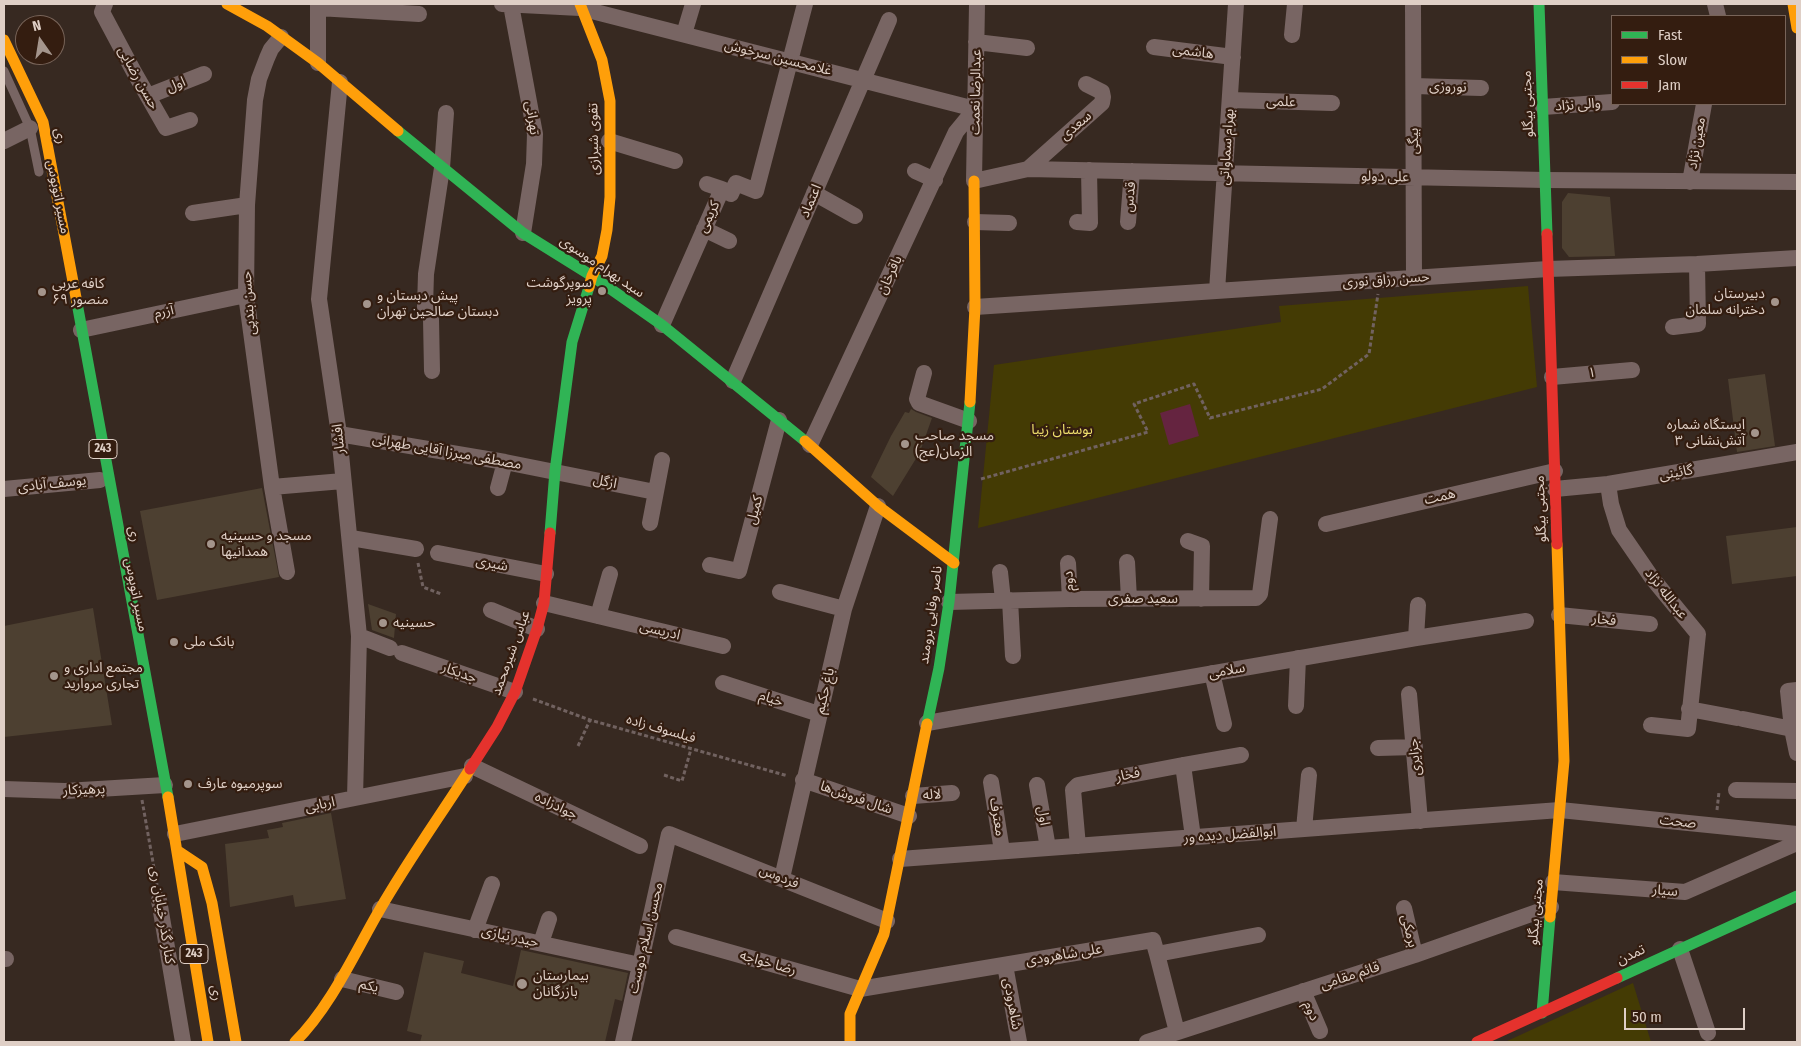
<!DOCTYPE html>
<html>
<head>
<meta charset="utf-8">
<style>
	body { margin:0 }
	#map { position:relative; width:1801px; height:1046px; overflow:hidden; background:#372921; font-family:"Fira Sans Condensed",sans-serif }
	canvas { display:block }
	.frame { position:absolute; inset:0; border:5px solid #dfcfc6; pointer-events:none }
	.legend { position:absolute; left:1611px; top:15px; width:175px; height:90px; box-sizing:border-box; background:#341d10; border:1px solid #786459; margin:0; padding:6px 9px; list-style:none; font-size:15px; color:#dfcfc6 }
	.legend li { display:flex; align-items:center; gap:10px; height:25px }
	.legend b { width:25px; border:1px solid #786459 }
	.north { position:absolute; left:15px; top:15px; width:50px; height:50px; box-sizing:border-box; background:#341d10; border:1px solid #786459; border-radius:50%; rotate:347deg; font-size:14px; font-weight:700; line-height:20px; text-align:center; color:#dfcfc6 }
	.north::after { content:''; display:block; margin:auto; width:18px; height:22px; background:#a4958c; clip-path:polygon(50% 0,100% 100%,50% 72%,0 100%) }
	.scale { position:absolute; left:1624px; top:1008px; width:121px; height:22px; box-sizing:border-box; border:2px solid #dfcfc6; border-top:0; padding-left:6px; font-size:15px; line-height:18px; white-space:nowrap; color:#dfcfc6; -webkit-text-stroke:4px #341d10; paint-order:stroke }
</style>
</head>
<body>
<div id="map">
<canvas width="1801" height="1046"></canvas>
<div class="frame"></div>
<ul class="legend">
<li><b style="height:6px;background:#30b455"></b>Fast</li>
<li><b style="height:6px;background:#ff9f0a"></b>Slow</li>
<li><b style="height:6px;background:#e5322d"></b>Jam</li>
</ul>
<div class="north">N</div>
<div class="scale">50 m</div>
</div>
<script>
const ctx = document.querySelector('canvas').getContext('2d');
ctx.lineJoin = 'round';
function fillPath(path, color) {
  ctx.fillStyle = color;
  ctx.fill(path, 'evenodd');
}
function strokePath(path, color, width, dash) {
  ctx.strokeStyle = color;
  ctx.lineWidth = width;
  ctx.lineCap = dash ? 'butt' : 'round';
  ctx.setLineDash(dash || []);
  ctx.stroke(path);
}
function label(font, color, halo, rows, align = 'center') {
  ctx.font = font + ' "Fira Sans Condensed","Noto Sans Arabic",sans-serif';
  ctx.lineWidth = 4.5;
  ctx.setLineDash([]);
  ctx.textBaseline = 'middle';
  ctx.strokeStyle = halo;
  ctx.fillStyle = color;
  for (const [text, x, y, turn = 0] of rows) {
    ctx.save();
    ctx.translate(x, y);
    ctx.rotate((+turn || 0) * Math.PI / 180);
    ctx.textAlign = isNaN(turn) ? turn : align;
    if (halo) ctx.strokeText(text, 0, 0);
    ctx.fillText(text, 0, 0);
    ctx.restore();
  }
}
fillPath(new Path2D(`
	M1528 286 1537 387 978 528 994 365 1281 322 1279 306Z
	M1633 983 1651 1042H1505Z`), '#443b04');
fillPath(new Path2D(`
	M1190 404 1199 436 1169 445 1160 413Z`), '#652440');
fillPath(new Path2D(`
	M1568 193 1610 197 1615 256 1569 257 1562 248V202Z
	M1765 374 1775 446 1737 452 1728 379Z
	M911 409 916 412 932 418 920 452 893 496 871 477 891 436 905 412 909 413Z
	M262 488 279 577 157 600 140 511Z
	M1797 527V576L1732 584 1726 536Z
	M368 604 396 614 394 638 372 630Z
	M93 608 112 725 4 737V626Z
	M331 813 346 899 295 907 293 895 230 907 225 844 269 838 267 830 283 827 282 823Z
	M521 950 628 973 622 1001 615 999 605 1042H420L422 1035 407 1031 424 952 464 961 461 973 513 986Z`), '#4d4031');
strokePath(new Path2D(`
	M981 479 1148 432 1134 404 1194 384 1210 418 1322 389 1369 354 1378 294
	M418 563 423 587 441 594
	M533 699 590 720 788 776
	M578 746 590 720
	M664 775 682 781 691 749
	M142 800 157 885
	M1717 810 1719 792`), '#716260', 3, [4, 2.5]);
strokePath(new Path2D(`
	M4 71 30 128 39 172`), '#786563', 9);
strokePath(new Path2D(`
	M105 4 102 12 134 72 166 128 190 120
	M502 4 580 8 975 109 956 132 810 445
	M977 4 974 181 1028 169 1545 180 1797 182
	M1413 4 1414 278
	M1715 4 1718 16
	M511 5 535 134 534 164 523 233
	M318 8 419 14
	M684 34 693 4
	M1292 35 1295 4
	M281 37 271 49 267 58 259 79 255 100 247 205 246 295 272 487 287 572
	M976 42 1027 48
	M1154 47 1233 57
	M318 63V4
	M340 82 319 299 339 434 359 636 355 798
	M1414 86 1481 88
	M148 96 204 74
	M1230 100 1332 103
	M1543 107 1612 102
	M4 141 30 128
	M609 141 675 161
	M1028 169 1102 103 1103 97 1102 92 1086 84
	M915 171 935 180
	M1690 182 1704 104
	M707 184 722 189
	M814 193 855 216
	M193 213 247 205
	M975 222 1009 223
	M1077 222 1090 223 1089 170
	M1128 222 1132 171
	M704 229 729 241
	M1217 291 1236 4
	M975 307 1548 269 1697 264 1797 258
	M662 325 722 189 731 194 736 183 756 191 805 4
	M1673 327 1698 324 1697 264
	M81 330 246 295
	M432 371 431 319 425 307 426 274 442 168 446 113
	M924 373 917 399 919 403 969 421
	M1552 377 1632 370
	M733 381 889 20
	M339 434 505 462 655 492
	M1608 484 1611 504 1619 530 1652 578 1698 634 1688 729 1651 725
	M272 487 343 481
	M498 488 505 462
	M4 489 100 480
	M1555 489 1608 484 1797 452
	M650 523 662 460
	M1326 524 1555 471
	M351 538 416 549
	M1188 541 1202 546 1201 599
	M438 553 546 574
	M1127 562 1129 599
	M1068 563 1070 599
	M710 565 739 571 779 420
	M1000 572 1003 600
	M780 592 844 609
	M1010 600 1013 656
	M949 602 1070 599 1256 598 1260 594 1270 519
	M544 603 723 646
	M491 610 537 629
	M1559 615 1650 624
	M598 616 610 574
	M359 636 390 648
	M1416 638 1418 605
	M402 653 515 692
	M1212 673 1224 724
	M723 683 819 714
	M1797 690 1788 691 1792 729 1797 753
	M1409 694 1420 821
	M1296 706 1298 658
	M1689 709 1737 718
	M1743 719 1792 729
	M927 723 1416 638 1526 621
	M1378 748 1415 747
	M1183 765 1193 837
	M472 766 640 846
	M803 780 909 816
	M991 782 1002 851
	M1037 785 1048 848
	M4 789 65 791 165 785
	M1736 790 1797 791
	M913 796 952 793
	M1304 829 1309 775
	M175 834 465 776
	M1078 846 1073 790 1078 785 1183 765 1241 755
	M900 859 1560 810 1797 834
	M782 878 844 609 878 506
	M1553 882 1685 892 1797 843
	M159 900 183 1042
	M1404 908 1415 955
	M380 909 640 965
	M475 930 492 884
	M676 937 860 989 1153 940 1157 954 1258 935
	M541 943 549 919
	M1680 949 1708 1033
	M1157 954 1177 1032
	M4 959H6
	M1005 965 1019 1042
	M342 979 396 992
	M1303 991 1320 1031
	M623 1042 669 834 887 921
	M1147 1042 1415 955 1551 907`), '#786563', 16);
strokePath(new Path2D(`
	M1539 4 1547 234
	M398 131 523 233 592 276 662 325 805 441
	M77 303 168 797
	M550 533 555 471 572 342 589 287
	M927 724 939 668 949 602 970 402
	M1617 978 1797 896
	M1542 1013 1550 917`), '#30b455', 11);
strokePath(new Path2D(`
	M227 4 267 26 318 63 398 131
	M580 4 602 60 610 101V197L607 230 602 256 592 276 589 287
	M1793 4 1797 28
	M4 40 43 122 77 303
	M970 402 975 307 974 181
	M805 441 878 506 954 563
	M168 797 208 1042
	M178 851 202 867 212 903 236 1042
	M1550 917 1564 761 1557 544
	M295 1042C331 1006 354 954 379 911 407 862 440 816 470 769
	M850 1042V1014L884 934 927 724`), '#ff9f0a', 11);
strokePath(new Path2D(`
	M1547 234 1557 544
	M470 769 497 727 515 692 537 629 544 603 550 533
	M1477 1042 1617 978`), '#e5322d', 11);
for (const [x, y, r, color] of [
	[602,291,5,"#a4958c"],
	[42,292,5,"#a4958c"],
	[1775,302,5,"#a4958c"],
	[367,304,5,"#a4958c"],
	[1755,433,5,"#a4958c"],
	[905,444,5,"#a4958c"],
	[211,544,5,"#a4958c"],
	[383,623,5,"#a4958c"],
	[174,642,5,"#a4958c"],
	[54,676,5,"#a4958c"],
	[188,784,5,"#a4958c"],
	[522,984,6,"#a4958c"]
]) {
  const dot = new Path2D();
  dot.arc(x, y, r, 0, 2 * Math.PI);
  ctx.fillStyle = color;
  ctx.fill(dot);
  strokePath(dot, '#341d10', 2);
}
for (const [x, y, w] of [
	[103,449,28],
	[194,954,28]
]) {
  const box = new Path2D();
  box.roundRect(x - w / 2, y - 9.5, w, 19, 4);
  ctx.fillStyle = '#341d10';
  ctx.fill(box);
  strokePath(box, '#dfcfc6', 1);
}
label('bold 12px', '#dfcfc6', null, [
	["243",103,449],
	["243",194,954]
]);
label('14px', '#dfcfc6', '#341d10', [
	["هاشمی",1193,52,7],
	["غلامحسین سرخوش",778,58,14],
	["حسن رضایی",138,78,61],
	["اول",176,85,-22],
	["نوروزی",1448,87,2],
	["عبدالرضا نعمت",976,92,-89],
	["علمی",1281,102,2],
	["مجتبی بیگلو",1528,104,-92],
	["والی نژاد",1578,105,-4],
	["تهرانی",532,118,82],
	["سعدی",1076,126,-41],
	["ری",60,136,79],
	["تقوی شیرازی",594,139,-91],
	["بیگی",1414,141,-90],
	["معین نژاد",1697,143,-80],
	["بهرام سماواتی",1227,147,-86],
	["علی دولو",1385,177,1],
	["مسیر اتوبوس",58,197,79],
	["قدس",1130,197,-85],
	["اعتماد",811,201,-67],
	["کریمی",709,217,-65],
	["سید بهرام موسوی",602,267,34],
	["باقرخان",890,275,-65],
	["حسن رزاق نوری",1386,280,-4],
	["حسن بندپی",249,303,-94],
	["آزرم",164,312,-12],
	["۱",1592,373,-5],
	["افشار",339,439,-96],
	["مصطفی میرزا آقایی طهرانی",447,452,10],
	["گائینی",1676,473,-10],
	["ازگل",605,482,12],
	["یوسف آبادی",52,484,-6],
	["همت",1440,497,-13],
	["مجتبی بیگلو",1541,509,-92],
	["کمیل",755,510,-75],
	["ری",134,534,80],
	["شیری",492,564,11],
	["دوم",1069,581,-93],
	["عبدالله نژاد",1666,594,52],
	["مسیر اتوبوس",136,595,79],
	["سعید صفری",1143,599],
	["ناصر وفایی برومند",931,615,-82],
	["فخار",1604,620,6],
	["ادریسی",660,631,14],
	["عباس شیرمحمد",511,653,-70],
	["سلامی",1227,671,-10],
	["جدیکار",459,673,20],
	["باغ حکیم",825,691,-77],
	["خیام",771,699,18],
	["فیلسوف زاده",661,729,16],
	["جزایری",1415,757,-95],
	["فخار",1128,775,-11],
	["پرهیزکار",84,790,-2],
	["لاله",932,795,-4],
	["شال فروش‌ها",856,798,19],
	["اربابی",320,805,-11],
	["جوادزاده",556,806,26],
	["اول",1043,816,81],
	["معترف",997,817,81],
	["صحت",1678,822,6],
	["ابوالفضل دیده ور",1230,835,-4],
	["فردوس",779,877,22],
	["سیار",1665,891,5],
	["مجتبی بیگلو",1536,912,-85],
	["کنار گذر خیابان ری",162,915,81],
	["برمکی",1409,931,76],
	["حیدر نیازی",510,937,12],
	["محسن اسلام دوست",646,938,-77],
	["علی شاهرودی",1064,955,-9],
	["تمدن",1631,955,-25],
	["رضا خواجه",768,963,16],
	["قائم مقامی",1350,976,-18],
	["یکم",369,986,14],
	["ری",216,993,81],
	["شاهرودی",1012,1004,80],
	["دوم",1311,1011,67]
]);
label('14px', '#dfcfc6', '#341d10', [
	["سوپرگوشت",592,283,"right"],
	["پرویز",592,299,"right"],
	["کافه عربی",52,284],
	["منصور ۶۹",52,300],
	["دبیرستان",1765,294,"right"],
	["دخترانه سلمان",1765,310,"right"],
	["پیش دبستان و",377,296],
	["دبستان صالحین تهران",377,312],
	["ایستگاه شماره",1745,425,"right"],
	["۳ آتش‌نشانی",1745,441,"right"],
	["مسجد صاحب",915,436],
	["الزمان(عج)",915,452],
	["مسجد و حسینیه",221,536],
	["همدانیها",221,552],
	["حسینیه",393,623],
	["بانک ملی",184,642],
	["مجتمع اداری و",64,668],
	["تجاری مروارید",64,684],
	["سوپرمیوه عارف",198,784],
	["بیمارستان",533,976],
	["بازرگانان",533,992]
], 'left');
label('14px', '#eddd6c', '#341d10', [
	["بوستان زیبا",1062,430]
]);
</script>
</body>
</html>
